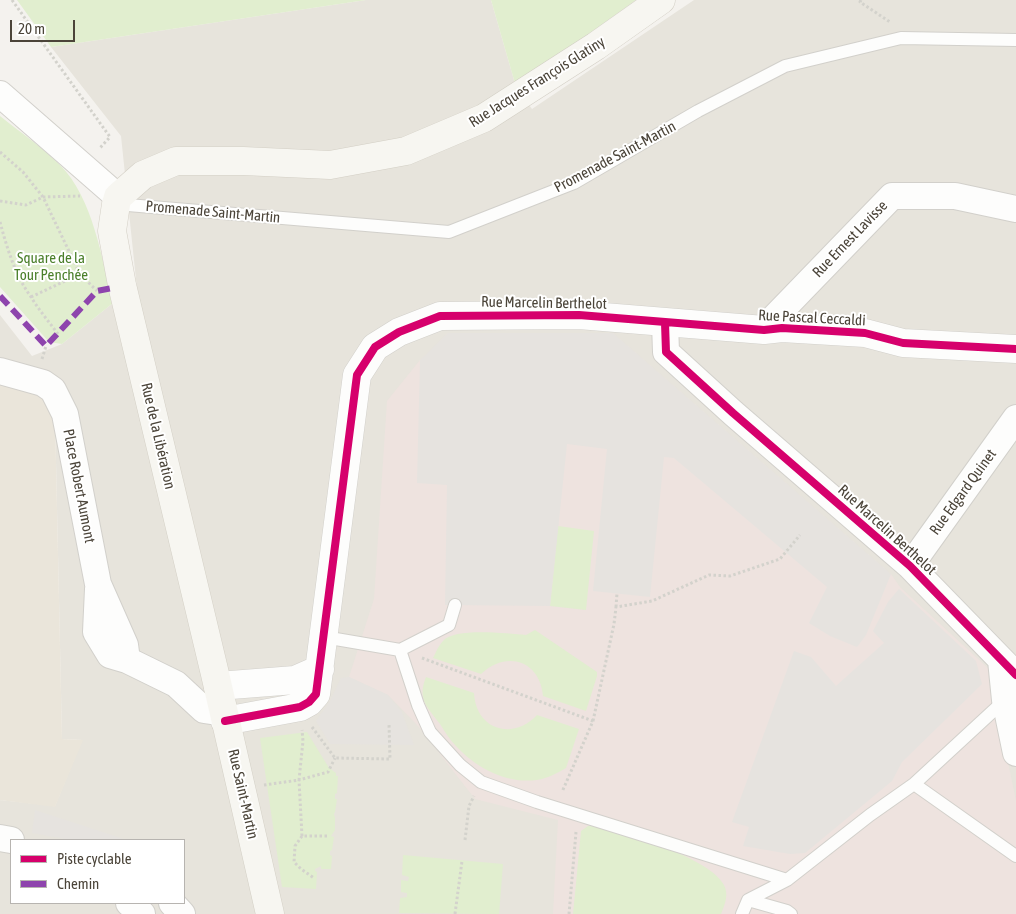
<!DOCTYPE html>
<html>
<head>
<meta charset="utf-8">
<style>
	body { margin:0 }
	#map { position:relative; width:1016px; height:914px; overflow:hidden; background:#f4f2ee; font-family:"Asap Condensed",sans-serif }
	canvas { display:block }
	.legend { position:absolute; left:10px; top:839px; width:175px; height:65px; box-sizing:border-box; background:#fff; border:1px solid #b7b4b0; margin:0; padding:6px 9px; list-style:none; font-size:15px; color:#4b4439 }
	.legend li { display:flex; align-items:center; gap:10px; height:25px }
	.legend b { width:25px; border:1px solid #b7b4b0 }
	.scale { position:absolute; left:10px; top:20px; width:65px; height:22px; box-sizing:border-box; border:2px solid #4b4439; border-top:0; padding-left:6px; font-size:15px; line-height:18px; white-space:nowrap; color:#4b4439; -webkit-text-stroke:4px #fff; paint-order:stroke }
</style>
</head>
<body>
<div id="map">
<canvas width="1016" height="914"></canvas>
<ul class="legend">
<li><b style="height:6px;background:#d6006c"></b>Piste cyclable</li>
<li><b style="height:6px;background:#8e44ad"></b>Chemin</li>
</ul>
<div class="scale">20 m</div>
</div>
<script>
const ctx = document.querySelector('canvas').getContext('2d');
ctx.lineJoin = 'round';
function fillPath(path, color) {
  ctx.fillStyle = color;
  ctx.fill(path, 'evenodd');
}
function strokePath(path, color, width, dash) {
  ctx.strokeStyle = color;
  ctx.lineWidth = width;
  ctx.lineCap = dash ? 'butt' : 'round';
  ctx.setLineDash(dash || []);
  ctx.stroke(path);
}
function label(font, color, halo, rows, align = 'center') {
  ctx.font = font + ' "Asap Condensed",sans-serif';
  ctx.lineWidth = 4;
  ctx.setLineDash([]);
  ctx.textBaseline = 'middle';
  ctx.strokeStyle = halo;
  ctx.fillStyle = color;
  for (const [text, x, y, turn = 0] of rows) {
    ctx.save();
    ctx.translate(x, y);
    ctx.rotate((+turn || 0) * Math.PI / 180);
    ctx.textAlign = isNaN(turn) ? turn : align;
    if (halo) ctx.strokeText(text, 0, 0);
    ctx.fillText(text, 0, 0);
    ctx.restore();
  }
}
fillPath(new Path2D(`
	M366 0H491L516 87 532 109 694 0H1016V914H0V800L55 806 82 740 62 739 55 416 0 382V315L32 356 62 344 113 303 137 289 121 136 51 47ZM11 840H184V903H11Z`), '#e7e4dc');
fillPath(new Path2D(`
	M0 382 42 396 55 416 62 739 83 740 55 807 0 800Z`), '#eae5da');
fillPath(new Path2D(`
	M448 333H613L891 574 900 587 989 669 1016 801V914H553L558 820 475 799 418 726 388 695 349 677 374 599 387 401 420 360Z`), '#eee3df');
fillPath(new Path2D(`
	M17 0H366L51 47Z
	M491 0H636L516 87Z
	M0 116C20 132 42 147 60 165 93 198 102 259 113 303L62 344 49 342 0 287Z
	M558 526 594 531 586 610 550 606Z
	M535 630 597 672V676L586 711 543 696C540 660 506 650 481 674L433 658C436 652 439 645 443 641 455 627 508 634 526 635Z
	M426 677 474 693C476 730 513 741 537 715L579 729 566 768C559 772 550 777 542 779 510 786 477 769 456 746 450 740 445 732 440 724 427 707 417 699 426 677Z
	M307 732 329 768 336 773V776H338L337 793 335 794V799H337L335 812 334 814 335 818V830L331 836 334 837 332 850 330 851V855L332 856 331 869H321V866L315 869V871L317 872 316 889 282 887 260 738Z
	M600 825C628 834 710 858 724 885 729 895 725 904 721 914H573L581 831 588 826Z
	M403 855 503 864 499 914 399 913 400 898 407 897V893L401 892V880L408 881 409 877 402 875Z`), '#e1eecf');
fillPath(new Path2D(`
	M448 333H613L891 574 866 635 857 647 830 636 809 623 827 587 674 458 664 457 650 597 593 591 607 449 567 444 550 606 445 605 447 485 417 483 420 360Z
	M899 589 976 661 982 684 902 762 892 781 805 853 790 854 743 846 749 827 732 822 794 651 811 657 836 686 884 643 873 631 888 602Z
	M349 677 388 695 402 712 414 745 330 744 316 721 330 701 341 678Z
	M35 810 127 840H71L32 833Z`), '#e6e3df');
const service = new Path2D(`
	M116 204 449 232 574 183 698 111 785 66 901 38 1016 40
	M324 637 400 650 449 625 455 605
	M400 650 418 705 430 732 460 765 481 782 537 802 787 880
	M914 784 1016 856
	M748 900 787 911 791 914
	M742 914 748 900 787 880 870 815 914 784 1005 700`);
const minor = new Path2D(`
	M0 94 118 197
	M665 323 666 352 733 413 910 566 1016 675
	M764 330 772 320 892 196H955L1016 209
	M0 371 43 383 53 390 65 414 98 584 125 645 127 660
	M910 566 1016 418
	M98 589 96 632 110 655 127 660 176 684 204 710 224 713
	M1001 660 1005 700 1016 753
	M0 838 11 840
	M129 903 142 914
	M172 903 182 914`);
const tertiary = new Path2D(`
	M218 686 295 680 320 669
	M225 721 300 707 309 702 316 694 357 375 375 347 399 332 440 316 579 315 764 330 782 328 865 333 903 343 1016 349`);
const secondary = new Path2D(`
	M270 914 215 674 122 285 112 231 116 204 118 197 143 175 176 161H243L330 165 406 151 484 118 596 46 661 0`);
strokePath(service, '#d2d0cb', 14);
strokePath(minor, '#d2d0cb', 28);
strokePath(tertiary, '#d2d0cb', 29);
strokePath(secondary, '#d3cfc5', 29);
strokePath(new Path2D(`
	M12 0 110 137 99 149
	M861 0 860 2 890 22
	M0 152 23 172 43 197 80 274 97 291
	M0 201 26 205 43 197 80 196
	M0 222C7 248 15 275 31 297 39 310 49 322 58 334
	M31 297 80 274
	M42 359 46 346
	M616 607 617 593
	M422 658 593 721 562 792
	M593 721 614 624 616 607 652 601 709 575 730 576 780 559 800 535
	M312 727 335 758 390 759 389 724
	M264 785 299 780 303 741 302 730
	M302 836 295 846 294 862 301 869 314 878
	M327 836H302L299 780 328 772 335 758
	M465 840 469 806 474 796
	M455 914 462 861
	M569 914 576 832`), '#d3d2cc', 3, [2.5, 2.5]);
strokePath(service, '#fdfdfc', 12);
strokePath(minor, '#fdfdfc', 26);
strokePath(tertiary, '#fdfdfc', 28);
strokePath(secondary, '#f7f6f1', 28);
strokePath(new Path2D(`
	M0 296 46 346 97 291 112 288`), '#8e44ad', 6, [12, 6]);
strokePath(new Path2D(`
	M665 323 666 352 733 413 910 566 1016 675
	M225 721 300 707 309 702 316 694 357 375 375 347 399 332 440 316 579 315 764 330 782 328 865 333 903 343 1016 349`), '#d6006c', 8);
label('15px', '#4b4439', '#fff', [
	["Rue Jacques François Glatiny",537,82,-32],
	["Promenade Saint-Martin",615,157,-28],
	["Promenade Saint-Martin",213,212,5],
	["Rue Ernest Lavisse",850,239,-46],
	["Rue Marcelin Berthelot",544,303,1],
	["Rue Pascal Ceccaldi",812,318,3],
	["Rue de la Libération",158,436,77],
	["Place Robert Aumont",79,486,79],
	["Rue Edgard Quinet",963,492,-54],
	["Rue Marcelin Berthelot",887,530,42],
	["Rue Saint-Martin",243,794,77]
]);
label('15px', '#4a7f2a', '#fff', [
	["Square de la",51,258],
	["Tour Penchée",51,275]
]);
</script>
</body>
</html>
